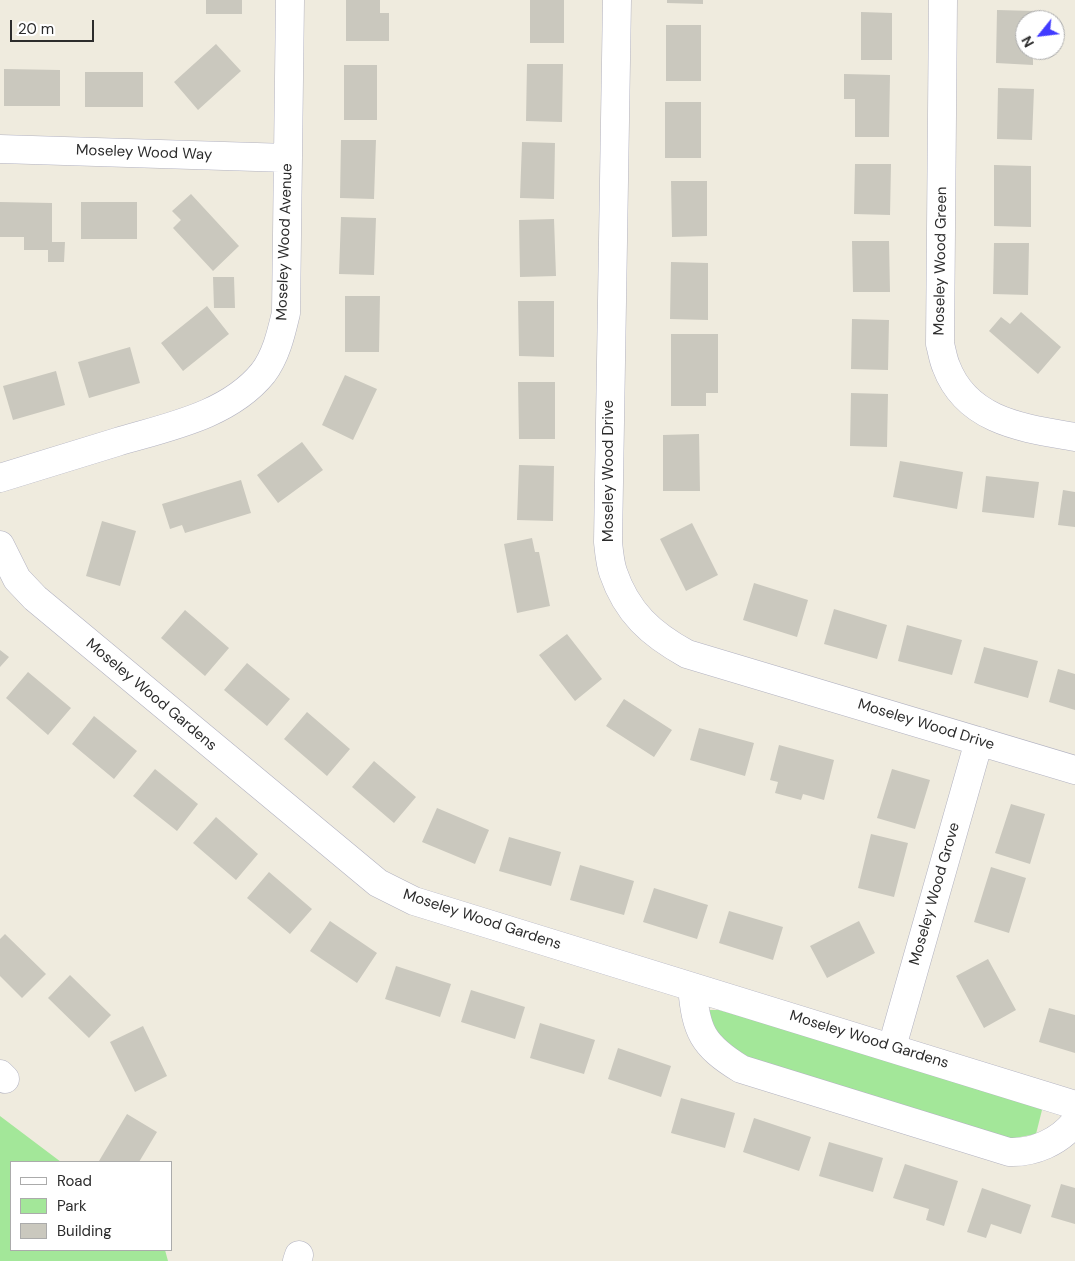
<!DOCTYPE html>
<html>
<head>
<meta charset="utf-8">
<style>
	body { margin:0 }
	#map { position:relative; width:1075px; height:1261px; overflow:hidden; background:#efebde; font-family:"DM Sans",sans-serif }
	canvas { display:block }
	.legend { position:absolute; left:10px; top:1161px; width:162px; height:90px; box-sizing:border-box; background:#fff; border:1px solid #ababab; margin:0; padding:6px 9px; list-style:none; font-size:15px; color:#2c2c2c }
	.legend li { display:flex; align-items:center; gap:10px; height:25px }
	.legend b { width:25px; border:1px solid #ababab }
	.north { position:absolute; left:1015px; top:10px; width:50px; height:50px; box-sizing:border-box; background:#fff; border:1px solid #ababab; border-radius:50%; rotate:241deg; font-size:14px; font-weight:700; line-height:20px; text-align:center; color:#2c2c2c }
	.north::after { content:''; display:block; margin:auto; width:18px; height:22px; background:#413bff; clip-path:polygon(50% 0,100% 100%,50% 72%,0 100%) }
	.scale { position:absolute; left:10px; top:20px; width:84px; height:22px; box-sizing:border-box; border:2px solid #2c2c2c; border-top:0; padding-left:6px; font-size:15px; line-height:18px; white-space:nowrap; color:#2c2c2c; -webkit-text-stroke:4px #fff; paint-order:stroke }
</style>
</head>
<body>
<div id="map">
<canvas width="1075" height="1261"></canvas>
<ul class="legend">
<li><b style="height:6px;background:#fff"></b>Road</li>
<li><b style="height:14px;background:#a3e799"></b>Park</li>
<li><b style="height:14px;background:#cac8be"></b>Building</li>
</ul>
<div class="north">N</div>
<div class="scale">20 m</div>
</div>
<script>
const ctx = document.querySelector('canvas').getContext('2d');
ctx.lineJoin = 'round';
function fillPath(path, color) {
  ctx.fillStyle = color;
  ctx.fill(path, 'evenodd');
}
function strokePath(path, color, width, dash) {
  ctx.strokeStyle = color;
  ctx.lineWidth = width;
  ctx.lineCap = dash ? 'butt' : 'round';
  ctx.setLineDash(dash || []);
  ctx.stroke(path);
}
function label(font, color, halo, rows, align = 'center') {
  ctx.font = font + ' "DM Sans",sans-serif';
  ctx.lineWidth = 4;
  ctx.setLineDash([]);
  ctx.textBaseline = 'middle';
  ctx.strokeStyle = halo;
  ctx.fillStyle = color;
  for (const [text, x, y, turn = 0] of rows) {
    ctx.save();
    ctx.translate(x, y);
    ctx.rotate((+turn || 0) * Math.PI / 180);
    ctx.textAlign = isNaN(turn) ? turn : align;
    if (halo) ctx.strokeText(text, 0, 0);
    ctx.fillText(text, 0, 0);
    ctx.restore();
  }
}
fillPath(new Path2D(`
	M709 1010H719L1039 1105 1042 1110 1036 1134 1015 1138H996L738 1058C723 1046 705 1031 709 1010Z
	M0 1116 61 1162H11V1250H165L168 1261H0Z`), '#a3e799');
fillPath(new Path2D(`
	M206 0H242V14H206Z
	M346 0H380V13H389V41H346Z
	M530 0H564V43H530Z
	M667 0H703V4L667 3Z
	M997 10 1035 11 1034 20H1025V50H1033V65L996 63Z
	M861 12 892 13V60H861Z
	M666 25H701V81H666Z
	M216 44 241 71 198 110 174 82Z
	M527 64H563L562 122 526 121Z
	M344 65H377V120H344Z
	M4 69 60 70V106H4Z
	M85 72H143V107H85Z
	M844 74 890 75 889 137H855V99H844Z
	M998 88 1034 89 1032 140 997 139Z
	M665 102H701V158H665Z
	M341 140H376L374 199 340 198Z
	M522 142 555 143 554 199 520 198Z
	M855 164H891L890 215 854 214Z
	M994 165 1031 166V227L994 226Z
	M671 181H707V236L672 237Z
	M191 194 239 246 213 271 173 228 181 220 172 211Z
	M0 202 52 203V242H65L64 262H48V250H24V237H0Z
	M81 202H137V239H81Z
	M341 217 376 218 374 275 339 274Z
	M554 219 556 276 520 277 519 220Z
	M852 241H889L890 292H853Z
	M994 243H1029L1028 295 993 294Z
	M671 262 708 263V320L670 319Z
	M213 277H234L235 308H214Z
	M345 296H380L379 352H345Z
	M518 301H554V357L519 356Z
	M207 306 229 334 183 371 161 343Z
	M1021 312 1061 347 1038 374 989 331 1001 317 1010 324Z
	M852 319 889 320 888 370 851 369Z
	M671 334H718V393H706V406H671Z
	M130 347 140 383 89 398 78 362Z
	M56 371 65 405 13 420 3 386Z
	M345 375 377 389 353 440 322 425Z
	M518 382H555V439H519Z
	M851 393 888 394 887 447 850 446Z
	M699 434 700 491H663V435Z
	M302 442 323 470 278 503 257 475Z
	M900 461 963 472 957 509 893 497Z
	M519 465 554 466 553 521 517 520Z
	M986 476 1039 482 1034 518 982 512Z
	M241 480 251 513 185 533 182 525 170 529 162 504Z
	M1063 490 1075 492V527L1058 525Z
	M102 521 136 531 120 586 86 576Z
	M692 523 718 575 686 591 660 539Z
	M532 538 535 552H539L550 606 517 613 504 544Z
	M754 583 808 600 797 637 743 620Z
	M834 609 887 625 877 659 824 644Z
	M185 610 229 648 205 676 161 638Z
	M907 625 962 640 952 675 898 661Z
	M567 634 602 679 575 701 539 655Z
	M984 647 1038 661 1028 698 974 683Z
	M0 650 9 657 0 667Z
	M247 663 290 699 267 726 224 690Z
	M1058 669 1075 674V710L1049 702Z
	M28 672 71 708 48 735 6 698Z
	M624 699 672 730 654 757 606 726Z
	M307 712 350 749 327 776 284 739Z
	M94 716 137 751 114 779 72 744Z
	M699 728 754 743 745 776 690 760Z
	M779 745 834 760 824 800 803 794 801 800 775 793 778 782 770 780Z
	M374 761 416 797 394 823 352 787Z
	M155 769 198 804 177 831 133 796Z
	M892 769 930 780 915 829 877 818Z
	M1011 804 1045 814 1030 864 995 853Z
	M437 808 489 830 475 864 422 842Z
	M216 817 258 854 236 880 193 843Z
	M871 834 908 843 894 897 858 888Z
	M509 837 561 852 551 886 499 871Z
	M580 865 634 881 624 915 570 900Z
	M991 867 1026 878 1009 933 974 922Z
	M269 872 312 909 290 934 247 898Z
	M654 888 708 905 697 939 643 922Z
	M729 911 783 927 773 960 719 943Z
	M330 921 377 953 357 983 310 951Z
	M859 921 875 953 827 978 810 946Z
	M5 934 46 974 22 998 0 976V939Z
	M988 959 1016 1010 984 1028 956 976Z
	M396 966 451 984 440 1017 385 999Z
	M70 975 111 1015 89 1038 48 998Z
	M471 990 525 1007 515 1039 461 1022Z
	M1049 1008 1075 1015V1053L1039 1042Z
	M540 1023 595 1040 584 1074 530 1058Z
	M143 1026 167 1076 135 1092 110 1042Z
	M618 1048 671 1066 661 1097 608 1079Z
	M681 1098 735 1113 725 1148 671 1133Z
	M127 1114 157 1132 139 1162H102L99 1161Z
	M754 1118 811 1137 799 1171 743 1152Z
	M829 1142 883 1158 873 1192 819 1176Z
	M905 1164 958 1181 944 1226 926 1220 929 1209 893 1198Z
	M1061 1184 1075 1188V1224L1051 1217Z
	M982 1188 1031 1205 1021 1234 991 1224 986 1238 967 1232Z`), '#cac8be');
const minor = new Path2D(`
	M617 0 608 542C609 552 610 563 613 572 627 613 651 634 687 654L1075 770
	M943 0 940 344C942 351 943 359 946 366 967 422 1024 428 1075 437
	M0 149 288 158
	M0 478C39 466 78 454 117 442 167 427 228 416 263 373 276 356 281 334 286 313L290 0
	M0 545 17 579 35 598 378 883 414 901 1075 1105
	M692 987C696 1031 702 1045 741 1069L1009 1152C1034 1153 1059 1142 1075 1122
	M892 1047 979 741
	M0 1074 5 1079
	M297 1261 299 1255`);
strokePath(minor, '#b2b2c1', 29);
strokePath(minor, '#fff', 28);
label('15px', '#2c2c2c', '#fff', [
	["Moseley Wood Way",144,153,2],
	["Moseley Wood Avenue",285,242,-88],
	["Moseley Wood Green",941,261,-89],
	["Moseley Wood Drive",609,471,-90],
	["Moseley Wood Gardens",151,695,40],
	["Moseley Wood Drive",926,725,17],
	["Moseley Wood Grove",935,894,-74],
	["Moseley Wood Gardens",482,920,18],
	["Moseley Wood Gardens",869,1040,17]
]);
</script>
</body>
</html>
